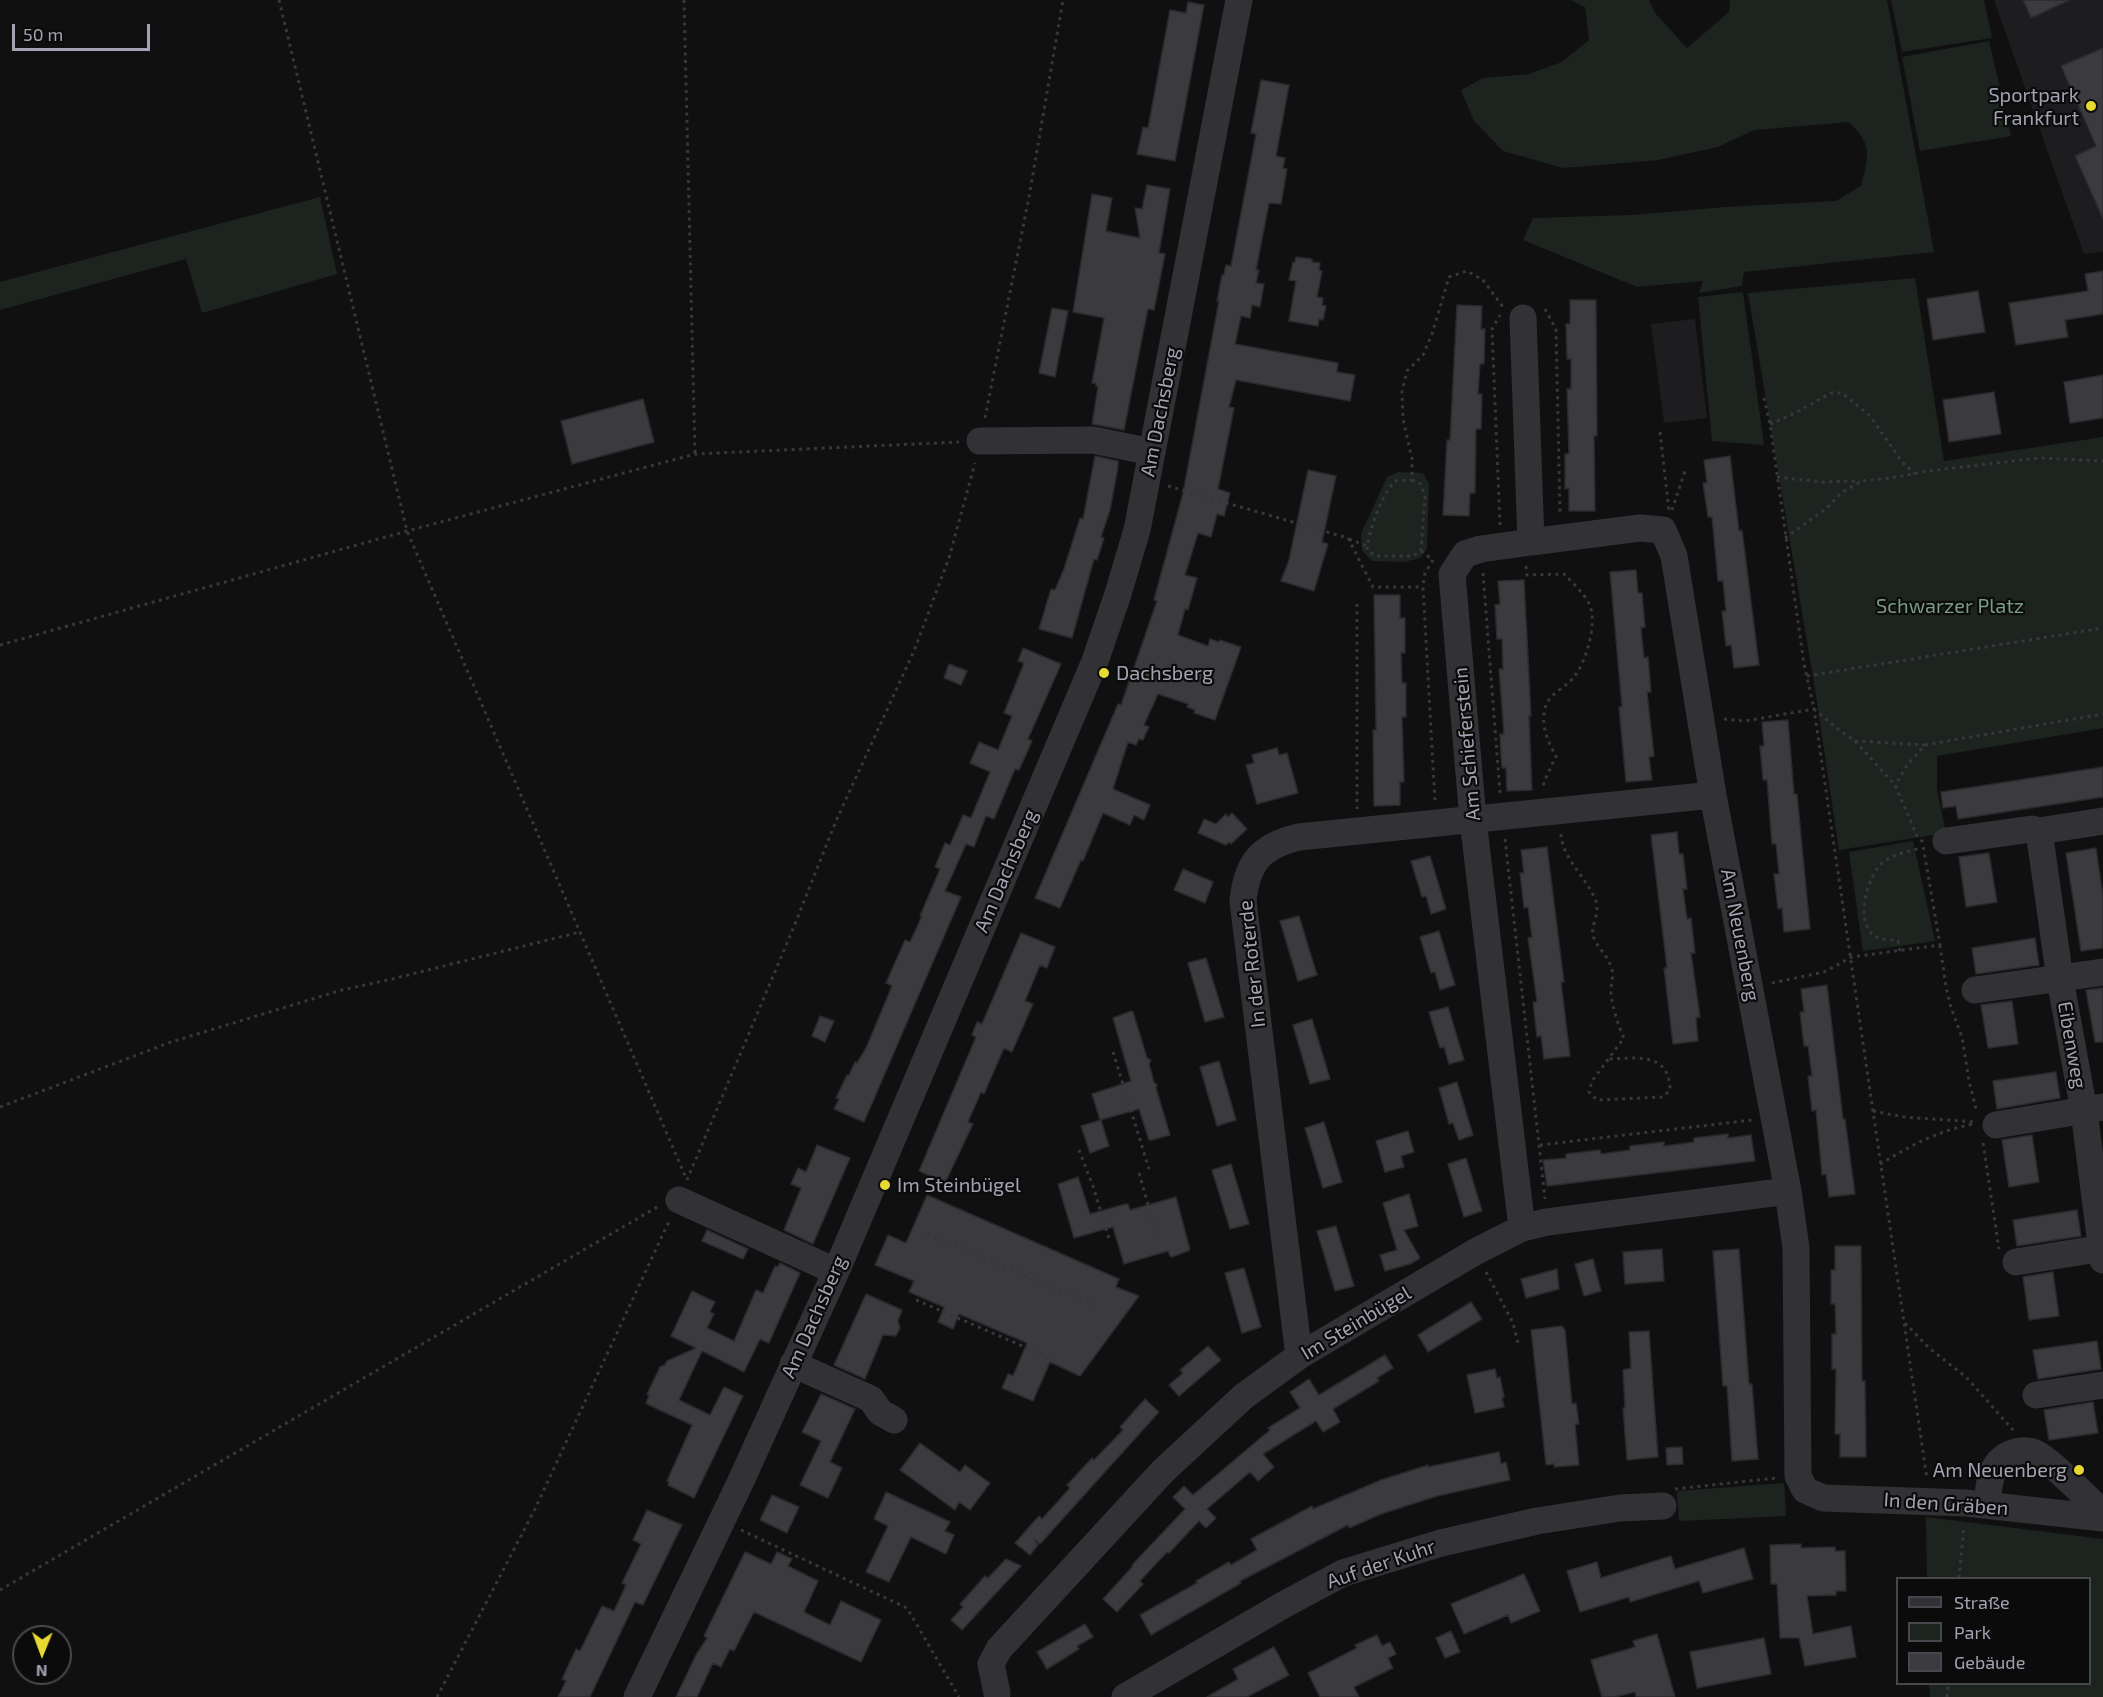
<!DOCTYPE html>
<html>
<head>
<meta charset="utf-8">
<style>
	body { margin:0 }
	#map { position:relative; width:2103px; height:1697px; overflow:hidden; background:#101011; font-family:"Exo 2",sans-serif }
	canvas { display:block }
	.legend { position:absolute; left:1896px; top:1577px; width:195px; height:108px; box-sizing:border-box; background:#0b0b0c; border:2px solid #47484e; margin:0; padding:8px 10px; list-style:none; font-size:18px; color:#a2a3b1 }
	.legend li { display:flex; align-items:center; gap:12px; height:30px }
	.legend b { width:30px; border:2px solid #47484e }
	.north { position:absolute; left:12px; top:1625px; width:60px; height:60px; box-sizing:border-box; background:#0b0b0c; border:2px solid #47484e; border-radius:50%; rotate:181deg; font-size:16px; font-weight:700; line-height:24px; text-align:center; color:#a2a3b1 }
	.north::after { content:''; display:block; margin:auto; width:21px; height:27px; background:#e7d832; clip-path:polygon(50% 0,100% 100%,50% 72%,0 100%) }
	.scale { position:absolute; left:12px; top:24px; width:138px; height:27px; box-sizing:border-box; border:3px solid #a2a3b1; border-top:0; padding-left:8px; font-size:18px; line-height:21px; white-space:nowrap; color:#a2a3b1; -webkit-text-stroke:4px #0b0b0c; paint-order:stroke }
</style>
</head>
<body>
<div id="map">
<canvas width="2103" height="1697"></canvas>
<ul class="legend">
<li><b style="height:8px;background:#323136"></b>Straße</li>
<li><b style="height:16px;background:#1d241f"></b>Park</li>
<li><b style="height:16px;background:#3b3a3e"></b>Gebäude</li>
</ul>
<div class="north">N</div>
<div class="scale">50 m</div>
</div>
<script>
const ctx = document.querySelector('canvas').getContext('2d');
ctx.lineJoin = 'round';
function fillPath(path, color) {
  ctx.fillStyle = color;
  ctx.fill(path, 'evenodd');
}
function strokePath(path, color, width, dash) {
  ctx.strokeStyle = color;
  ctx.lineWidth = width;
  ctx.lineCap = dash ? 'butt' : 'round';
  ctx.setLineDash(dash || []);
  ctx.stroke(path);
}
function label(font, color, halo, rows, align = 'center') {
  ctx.font = font + ' "Exo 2",sans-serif';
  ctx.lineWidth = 4.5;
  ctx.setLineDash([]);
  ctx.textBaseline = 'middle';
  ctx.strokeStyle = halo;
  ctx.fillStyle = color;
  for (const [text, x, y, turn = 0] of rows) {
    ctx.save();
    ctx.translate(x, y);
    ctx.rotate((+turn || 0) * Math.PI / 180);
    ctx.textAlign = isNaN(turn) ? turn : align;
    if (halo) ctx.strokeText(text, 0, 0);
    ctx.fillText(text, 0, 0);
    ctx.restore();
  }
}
fillPath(new Path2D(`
	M1994 0H2103V252L2084 254Z
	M1695 319 1707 418 1664 423 1651 324Z`), '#1d1c1e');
fillPath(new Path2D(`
	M1571 0H1649L1655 13 1687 48 1729 12 1730 0H1887L1934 252 1744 272 1742 286 1699 293 1703 281 1637 287 1523 240 1533 218 1632 215 1725 207 1836 201 1861 186C1869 156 1873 145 1849 122L1754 130 1718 147 1658 160 1563 168 1503 151 1474 121 1461 90 1483 78 1529 74 1562 62 1589 40 1585 7Z
	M1891 0H1984L1992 38 1902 52Z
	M1989 41 2011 136 1920 151 1902 57Z
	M320 197 337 274 202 313 186 259 0 310V282Z
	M1915 278 1944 461 2103 437V728L1937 756V790L1946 833 1839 850 1815 689 1748 293Z
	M1743 292 1764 445 1712 441 1698 297Z
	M1398 472 1423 473 1429 484 1427 549 1420 558 1404 562 1372 561 1362 551 1361 534 1387 477Z
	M1913 841 1935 941 1863 951 1849 852Z
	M1784 1483 1786 1516 1679 1521 1677 1494 1678 1491Z
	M1926 1517 2103 1539V1697H1930L1929 1684H2090V1578H1927Z`), '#1d241f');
const building = new Path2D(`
	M2023 0H2070L2031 18Z
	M1188 2 1204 5 1175 161 1137 154 1143 127 1148 128 1170 10 1186 13Z
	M2103 48V219L2075 156 2096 146 2061 66Z
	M1261 80 1289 85 1276 156 1285 158 1283 168 1287 169 1281 204 1269 203 1256 270H1259L1256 283 1264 284 1260 307 1252 305 1250 318 1241 316 1235 344 1338 363 1337 372 1355 375 1350 401 1236 380 1229 407 1234 408 1218 489 1230 493 1224 516 1217 514 1211 537 1198 533 1185 575 1197 578 1188 610 1185 609 1178 635 1208 646 1210 639 1219 642 1220 640 1241 647 1215 720 1194 713 1195 710 1187 707 1188 704 1158 694 1144 725 1149 727 1143 740 1139 739 1136 745 1128 742 1113 789 1150 805 1144 820 1134 815 1130 825 1103 813 1083 861 1081 860 1060 908 1035 898 1118 704 1121 705 1157 601 1154 600 1183 493 1219 301H1217L1222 275H1224L1226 265 1231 266 1256 134 1251 133Z
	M1147 185 1170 189 1159 253 1165 254 1154 310 1148 309 1146 318 1124 430 1092 424 1098 387 1096 386V383H1092L1104 318 1073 312 1092 194 1112 198 1106 231 1140 238 1135 208 1142 209Z
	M1296 257 1312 259V262L1320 263 1319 270 1322 271 1317 297 1323 298 1322 305 1326 306 1323 320 1319 319 1318 326 1289 321 1296 281 1289 280 1293 262H1295Z
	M2103 271V314L2065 320 2068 337 2016 345 2009 303 2088 291 2085 274Z
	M1978 291 1985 332 1933 340 1927 299Z
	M1570 300H1596L1597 436H1594L1595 511H1569V488L1565 489V454H1569L1567 389H1571V359H1567L1566 324H1570Z
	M1457 305 1482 306 1481 329H1485L1484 364H1480L1479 378 1478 394H1482L1481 429H1476L1475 493H1470L1469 516 1443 515 1447 440H1450Z
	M1052 308 1068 311 1055 377 1039 373Z
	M2103 375V418L2070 423 2064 382Z
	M1994 392 2001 434 1949 442 1943 400Z
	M643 399 654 442 572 464 561 421Z
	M1095 456 1118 461V467L1110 510 1101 537 1104 538 1097 560 1094 559 1072 638 1039 629 1051 589 1055 590 1064 569 1080 518 1083 519Z
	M1730 456 1739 531 1742 530 1759 665 1734 668 1731 645 1726 646 1722 611H1726L1723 581H1718L1712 517H1708L1703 483H1707L1704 460Z
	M1308 470 1336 476 1322 542 1328 544 1314 591 1281 581 1289 560Z
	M1636 570 1638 593H1642L1644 615 1645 627 1641 628 1644 658 1648 657 1651 692H1647L1654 756 1649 757 1652 780 1626 782 1619 707H1622L1610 572Z
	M1524 580 1531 716H1529L1532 790 1507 791 1506 768H1502L1501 756 1500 734H1504L1499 669H1503L1502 639H1497L1495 605 1500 604 1498 581Z
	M1374 595H1400V618H1405V653H1401L1402 683H1406V717H1402L1404 782H1400V805L1374 806 1373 730H1376Z
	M1023 648 1061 664 1028 739 1032 741 1019 770 1015 769 994 819 986 816 974 847 966 844 945 891 961 897 864 1122 834 1109 839 1099 836 1098 847 1075H849L855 1062 857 1063 866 1048 892 986 886 983 905 940 910 942 922 916H920L940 869 935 867 945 843 950 845 963 815 971 818 990 772 970 763 979 742 998 750 1012 716 1004 713 1024 663 1018 661Z
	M949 664 967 671 961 685 944 678Z
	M1788 720 1794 794H1797L1810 929 1784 932 1782 908 1778 909 1774 874H1779L1776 844H1772L1767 780H1763L1760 746H1764L1762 722Z
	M1277 748 1279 755 1287 753 1298 793 1257 804 1246 765 1254 763 1252 755Z
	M2103 767V797L1958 819 1956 806 1943 808 1941 792Z
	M1232 813 1247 829 1231 844 1229 842 1226 845 1198 833 1204 819 1216 824 1226 814 1228 817Z
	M1677 832 1679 854H1683L1687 889H1683L1687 919 1691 918 1695 953H1691L1700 1017 1696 1018 1698 1041 1673 1044 1664 968H1667L1651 835Z
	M1547 847 1564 982H1561L1570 1056 1544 1059 1541 1036 1537 1037 1533 1002H1537L1528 938 1532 937 1528 907 1524 908 1520 873H1524L1521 850Z
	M2096 848 2103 896V948L2081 951 2066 853Z
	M1989 853 1997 902 1966 907 1959 857Z
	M1430 856 1446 909 1431 914 1426 896 1422 897 1411 861Z
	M1183 869 1213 882 1205 903 1174 890Z
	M1299 916 1317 975 1298 981 1280 921Z
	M1439 931 1455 985 1440 990 1435 972 1431 973 1420 937Z
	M1021 933 1055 947 1047 968 1040 965 1025 1001 1033 1004 1012 1052 1004 1048 984 1094 981 1092 968 1122 973 1124 945 1183 919 1171 976 1037 972 1035 977 1022 982 1024Z
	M2035 938 2039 965 1976 974 1972 948Z
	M1206 958 1224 1017 1205 1022 1188 963Z
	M1827 985 1843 1119H1845L1855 1194 1829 1197 1826 1174 1822 1175 1816 1110 1812 1111 1808 1076H1812L1808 1046H1804L1800 1012H1804L1801 989Z
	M2103 988V1042H2095L2086 990Z
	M2012 1001 2018 1044 1988 1048 1981 1005Z
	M1448 1007 1464 1060 1449 1064 1444 1047 1440 1048 1429 1012Z
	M1131 1011 1133 1012 1147 1058 1151 1060 1149 1064 1154 1082 1157 1085 1156 1088 1170 1135 1152 1140H1149L1139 1109 1100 1120 1092 1094 1131 1081 1113 1018Z
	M820 1016 834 1021 825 1042 812 1036Z
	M1312 1019 1330 1079 1310 1084 1293 1025Z
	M1219 1061 1236 1120 1217 1126 1200 1067Z
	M2056 1072 2060 1098 1997 1109 1993 1081Z
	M1457 1082 1473 1135 1459 1140 1453 1123 1449 1124 1439 1088Z
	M1101 1120 1109 1146 1090 1153 1081 1126Z
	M1324 1122 1342 1182 1323 1188 1305 1128Z
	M1408 1131 1414 1152 1401 1156 1404 1167 1385 1172 1376 1141Z
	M1728 1134V1138L1751 1135 1755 1161 1547 1186 1543 1160 1566 1158V1154L1600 1150 1601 1154 1630 1150V1146L1664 1142V1146L1680 1144 1694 1142V1138Z
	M2032 1135 2039 1182 2009 1187 2002 1140Z
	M817 1145 850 1158 813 1244 784 1230 801 1188 791 1184 798 1168 806 1172Z
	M1466 1158 1482 1211 1464 1217 1448 1164Z
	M1231 1164 1249 1224 1230 1229 1212 1170Z
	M1078 1177 1090 1214 1126 1204H1128L1130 1210 1176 1197 1190 1250 1172 1257 1170 1256 1168 1251 1124 1264 1113 1227 1074 1238 1058 1184Z
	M1409 1194 1418 1226 1404 1230 1420 1258 1410 1264 1385 1271 1380 1255 1397 1250 1383 1203Z
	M927 1195 1119 1279 1116 1287 1139 1296 1080 1376 1050 1362 1033 1401 1002 1388 1008 1374 1013 1376 1027 1343 959 1314 953 1329 938 1322 944 1307 909 1292 914 1281 875 1265 888 1235 906 1243Z
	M2077 1210 2081 1236 2017 1246 2013 1220Z
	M1336 1226 1354 1286 1335 1291 1317 1231Z
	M707 1230 748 1249 743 1259 702 1241Z
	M1835 1246H1861L1862 1381H1865L1866 1457H1840V1434H1835L1836 1369H1832V1334H1836L1835 1304H1831V1270H1835Z
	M1662 1249 1664 1281 1625 1284 1623 1252Z
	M1739 1249 1749 1384H1752L1758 1459 1732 1461 1727 1386H1723L1713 1251Z
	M1593 1259 1601 1291 1584 1296 1575 1264Z
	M780 1263 800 1273 769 1343 760 1339 744 1372 702 1351 679 1400 710 1415 724 1387 743 1396 694 1498 668 1485 669 1482 667 1481 692 1425 649 1405 646 1403 649 1396 647 1394 660 1367 665 1365 667 1361 696 1348 671 1336 692 1291 715 1302 710 1312 714 1314 707 1328 734 1341 756 1290 763 1293 775 1266 778 1267Z
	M1244 1268 1261 1327 1242 1333 1225 1273Z
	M1557 1269 1559 1289 1526 1298 1521 1279Z
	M2053 1272 2059 1316 2029 1320 2023 1277Z
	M866 1294 902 1310 898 1321 900 1328 896 1336 883 1335 865 1379 834 1365Z
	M1471 1302 1482 1319 1428 1352 1418 1335Z
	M1562 1326 1565 1330 1572 1404 1576 1403 1579 1424H1575L1579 1465 1554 1467V1464L1546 1465 1531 1330Z
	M1649 1331 1658 1457 1627 1460 1623 1408H1625L1623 1370 1631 1368 1629 1332Z
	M2097 1341 2101 1369 2038 1379 2033 1350Z
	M1208 1346 1221 1360 1179 1396 1169 1385 1183 1373 1180 1370Z
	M1385 1355 1393 1368 1377 1378 1379 1381 1333 1409 1340 1422 1323 1432 1316 1421 1263 1454 1274 1467 1258 1481 1250 1472 1207 1509 1216 1518 1206 1528 1199 1521 1169 1553 1167 1552 1140 1581 1143 1584 1117 1612 1103 1599 1133 1566 1132 1565 1185 1509 1173 1497 1184 1486 1193 1495 1270 1430 1268 1428 1300 1408 1290 1392 1309 1379 1319 1395Z
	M1495 1369 1497 1378 1500 1377 1504 1397 1502 1398 1504 1407 1475 1413 1467 1375Z
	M821 1394 855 1409 830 1462 842 1468 828 1498 800 1485 821 1441 802 1432Z
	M1145 1399 1159 1412 1040 1544 1035 1540 1038 1545 1030 1555 1015 1543 1039 1516 1042 1519 1070 1488 1067 1485 1092 1458 1094 1460 1123 1430 1120 1427Z
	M2093 1402 2098 1433 2049 1440 2044 1410Z
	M920 1443 960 1472 965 1465 990 1483 970 1510 959 1502 955 1510 900 1470Z
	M1682 1447 1683 1464 1667 1465 1666 1448Z
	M1499 1452 1501 1464 1506 1462 1510 1480 1437 1496 1381 1514 1349 1528 1348 1525 1240 1581 1241 1583 1151 1635 1140 1615 1197 1583 1196 1581 1229 1562 1231 1565 1257 1550 1251 1539 1312 1506 1313 1509 1381 1480 1428 1465V1467Z
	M886 1492 950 1522 945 1531 954 1535 946 1554 911 1537 889 1582 866 1572 888 1526 874 1519Z
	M772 1495 799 1507 787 1533 760 1520Z
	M647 1510 682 1525 643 1605 635 1602 590 1697H558L566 1681 562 1679 576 1649 580 1651 602 1606 614 1611 626 1585 622 1583 641 1544 633 1540Z
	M1801 1544V1548L1835 1547V1551H1845L1846 1591H1836V1595L1807 1596 1813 1634 1851 1626 1856 1657 1805 1666 1799 1638H1780L1777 1584H1771L1770 1545Z
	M1744 1548 1753 1579 1703 1593 1699 1581 1630 1602 1629 1597 1580 1612 1567 1571 1597 1562 1601 1578 1671 1556 1675 1569Z
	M745 1552 771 1564 777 1552 792 1559 788 1566 818 1581 804 1612 830 1625 841 1601 881 1620 861 1662 754 1612 734 1651 730 1649 721 1667 713 1663 697 1697H676L696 1655 707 1638 704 1636Z
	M1006 1559 1021 1566 962 1630 951 1620 963 1607 960 1604 985 1576 988 1578Z
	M1524 1574 1540 1611 1511 1623 1508 1615 1464 1634 1451 1604Z
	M1085 1624 1093 1637 1077 1646 1079 1649 1047 1669 1037 1652Z
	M1451 1631 1460 1652 1445 1658 1436 1638Z
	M1657 1634 1675 1697H1636L1635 1692 1615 1697H1602L1591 1660 1635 1647 1633 1641Z
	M1377 1635 1382 1646 1390 1642 1396 1654 1388 1658 1393 1668 1354 1687 1359 1697H1320L1308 1673 1357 1648 1355 1645Z
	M1764 1638 1771 1674 1697 1688 1690 1652Z
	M1274 1647 1289 1675 1247 1697H1207L1238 1679 1233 1669Z`);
fillPath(building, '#3b3a3e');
strokePath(building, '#2b2a2d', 1.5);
strokePath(new Path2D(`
	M279 0 407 531 686 1178
	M684 0 695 454
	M1545 309 1556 329 1560 515
	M1764 398 1770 424 1804 664 1814 709 1835 727 1855 741 1895 785 1917 836 1924 843
	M985 418 1029 197 1063 0
	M1770 424 1793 414 1831 393H1842L1870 416 1903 463 1915 474
	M1660 432 1669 511
	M1777 477 1822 482 1860 481
	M1412 480 1421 484 1425 496 1421 551 1413 556H1376L1367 550C1369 529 1381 496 1395 481L1412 480V459L1403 419 1402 392 1407 371 1423 355 1432 334 1449 277 1467 271 1483 280 1503 307
	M1168 486 1348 538 1373 587H1423
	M1672 510 1686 468
	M1500 525 1492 329 1500 315
	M1785 538 1827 508 1841 493 1862 481 1891 478 1928 471 2039 458 2103 461
	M1349 539 1367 546
	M1421 551 1433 560 1425 573 1423 587 1435 801
	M1526 566 1527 575 1564 574C1573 583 1585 594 1590 606 1597 625 1586 662 1574 677 1567 686 1552 693 1547 703 1539 721 1547 741 1556 756L1544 782 1543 790
	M1483 573 1500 793
	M1357 604V809
	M0 645 407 531 695 454 959 442
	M1807 676 2103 628
	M1724 719 1745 721 1814 709 1927 1479
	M1855 741 1925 745 1908 764 1895 785
	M1925 745 2103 714
	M1561 834C1562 858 1586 877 1595 899 1601 912 1591 924 1593 935 1596 947 1608 955 1611 967 1615 976 1610 984 1611 994 1613 1009 1618 1025 1624 1038L1592 1081 1589 1092 1597 1100 1663 1097 1670 1090C1670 1052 1636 1058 1609 1059
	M1505 839 1545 1199
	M1940 945 1946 987 1951 1008 1962 1037 1969 1081 1977 1113
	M1900 951 1898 941C1892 939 1885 940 1879 938 1853 928 1866 882 1879 866 1889 855 1908 851 1922 848
	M1772 983 1824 972 1852 957 1940 945 1923 845
	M1113 1052 1149 1169
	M0 1107 171 1042 342 990 392 979 580 932
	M1873 1111 1904 1117 1975 1122
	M1983 1143 1999 1249
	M1540 1145 1752 1120
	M1079 1150 1093 1186 1110 1242
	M1880 1164C1910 1146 1939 1130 1974 1124
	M1139 1173 1156 1233
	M687 1180 793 929 836 821 914 651 949 558 975 463
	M920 1235 929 1234 1099 1308
	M1486 1272 1513 1323 1518 1343
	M916 1300 1055 1360
	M1905 1323 1929 1348 1966 1377 2013 1430
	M1675 1489 1776 1478
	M741 1530 907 1608 959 1697
	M1959 1578 1964 1526
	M0 1590 659 1206
	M437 1697 535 1509 670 1219
	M1947 1697 1948 1684`), '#37373d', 3, [3, 4.5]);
strokePath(new Path2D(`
	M980 441 1093 440 1152 452
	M1531 542 1640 528 1663 530 1674 556 1713 795 1788 1191 1796 1248 1798 1476 1805 1490 1823 1498 1966 1503 2103 1518
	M2103 821 2039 831 2060 979 2084 1111 2103 1260
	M1946 841 2032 829 2039 831
	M1975 990 2103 972
	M1996 1125 2103 1107
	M679 1200 835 1271
	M1522 1228 1473 820 1452 574 1465 554 1481 549 1531 542 1523 318
	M2016 1262 2103 1248
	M1299 1356 1243 901C1247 862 1261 846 1299 837L1713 795
	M793 1364 871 1399 880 1412 894 1420
	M2036 1395 2103 1385
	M1987 1505C1989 1485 1989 1464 2010 1454 2017 1451 2026 1450 2033 1452 2049 1458 2088 1499 2103 1513
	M997 1693 991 1664 999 1649 1163 1471 1244 1396 1299 1356 1475 1252 1522 1228 1547 1222 1788 1191
	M637 1697 740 1483 838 1267 1095 661 1117 597 1137 530 1239 0
	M1125 1697 1285 1604 1343 1573 1441 1543 1537 1521 1620 1508 1663 1506`), '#323136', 27);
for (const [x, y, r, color] of [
	[2091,106,6,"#e7d832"],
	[1104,673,6,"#e7d832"],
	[885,1185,6,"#e7d832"],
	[2079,1470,6,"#e7d832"]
]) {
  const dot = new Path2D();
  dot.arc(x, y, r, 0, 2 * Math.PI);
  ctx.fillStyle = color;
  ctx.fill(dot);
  strokePath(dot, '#0b0b0c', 2);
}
label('20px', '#a2a3b1', '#0b0b0c', [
	["Sportpark",2079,95],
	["Frankfurt",2079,118],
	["Dachsberg",1116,673,"left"],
	["Im Steinbügel",897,1185,"left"],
	["Am Neuenberg",2067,1470]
], 'right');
label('20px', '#a2a3b1', '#0b0b0c', [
	["Am Dachsberg",1160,412,-79],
	["Am Schieferstein",1467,744,-95],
	["Am Dachsberg",1006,871,-67],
	["Am Neuenberg",1740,935,79],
	["In der Roterde",1252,964,-96],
	["Eibenweg",2072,1045,80],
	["Am Dachsberg",814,1317,-66],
	["Im Steinbügel",1356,1323,-31],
	["In den Gräben",1946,1504,4],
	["Auf der Kuhr",1381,1564,-19]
]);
label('20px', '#799c84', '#0b0b0c', [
	["Schwarzer Platz",1950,606]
]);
</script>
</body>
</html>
